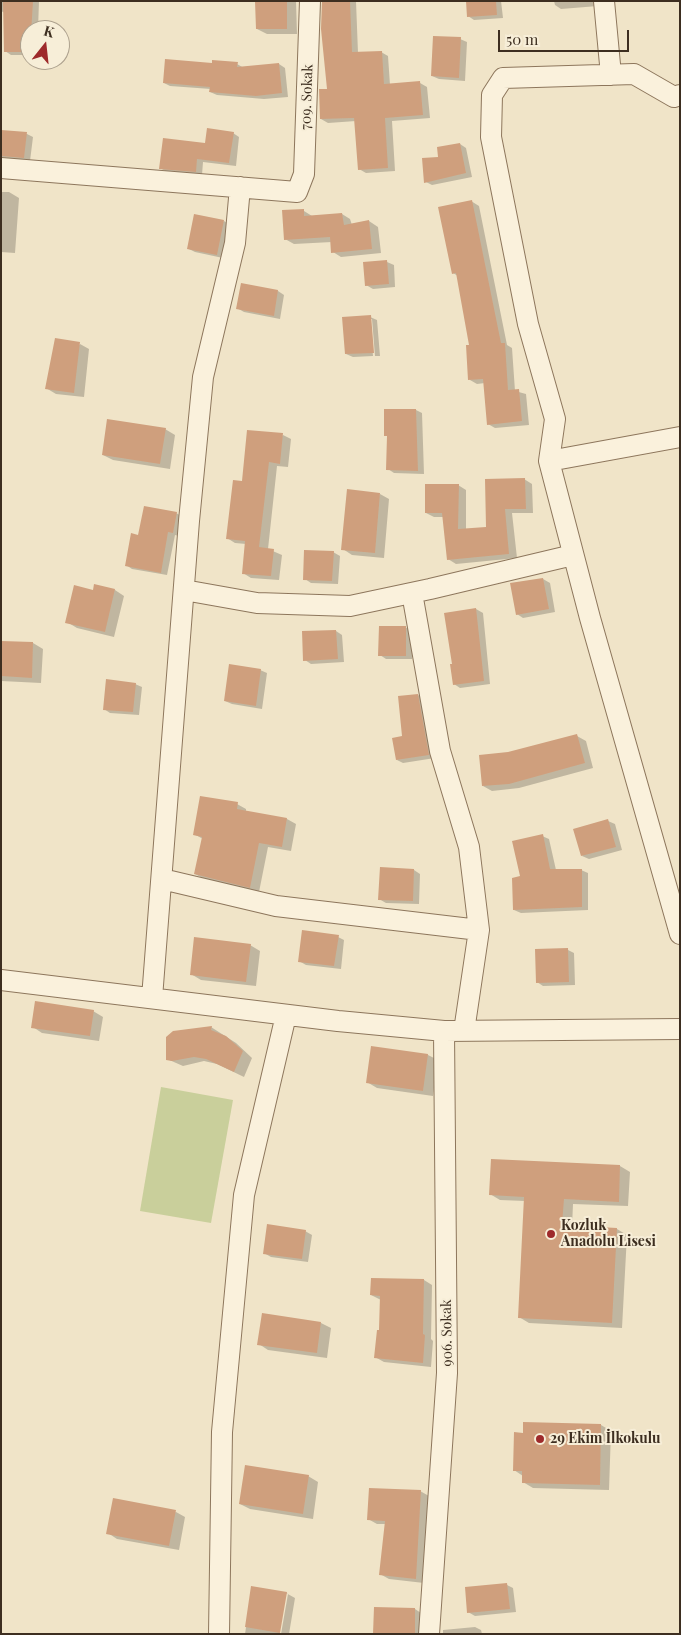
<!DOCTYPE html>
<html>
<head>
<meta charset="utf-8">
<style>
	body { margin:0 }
	#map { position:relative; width:681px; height:1635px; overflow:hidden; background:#f0e4c8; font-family:"Playfair Display",serif }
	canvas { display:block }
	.frame { position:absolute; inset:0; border:2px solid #3d2e20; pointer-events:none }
	.north { position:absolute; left:20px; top:20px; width:50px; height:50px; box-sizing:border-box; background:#f7eed8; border:1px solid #ada18e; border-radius:50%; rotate:16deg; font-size:14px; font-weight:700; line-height:20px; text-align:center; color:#3d2e20 }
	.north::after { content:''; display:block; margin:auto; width:18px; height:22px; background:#9e2a2b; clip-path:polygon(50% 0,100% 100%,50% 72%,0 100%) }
	.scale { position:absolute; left:498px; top:30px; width:131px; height:22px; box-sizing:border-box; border:2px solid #3d2e20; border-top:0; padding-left:6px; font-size:15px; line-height:18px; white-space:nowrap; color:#3d2e20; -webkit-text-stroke:4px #f7eed8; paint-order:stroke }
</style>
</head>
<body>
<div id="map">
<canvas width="681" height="1635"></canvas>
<div class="frame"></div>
<div class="north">K</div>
<div class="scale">50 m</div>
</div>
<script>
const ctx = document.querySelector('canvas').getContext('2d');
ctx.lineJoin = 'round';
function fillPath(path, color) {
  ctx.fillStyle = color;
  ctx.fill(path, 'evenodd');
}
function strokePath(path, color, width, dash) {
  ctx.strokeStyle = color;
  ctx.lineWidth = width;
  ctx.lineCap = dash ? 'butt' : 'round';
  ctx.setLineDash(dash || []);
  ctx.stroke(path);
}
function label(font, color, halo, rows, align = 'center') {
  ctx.font = font + ' "Playfair Display",serif';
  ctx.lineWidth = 4;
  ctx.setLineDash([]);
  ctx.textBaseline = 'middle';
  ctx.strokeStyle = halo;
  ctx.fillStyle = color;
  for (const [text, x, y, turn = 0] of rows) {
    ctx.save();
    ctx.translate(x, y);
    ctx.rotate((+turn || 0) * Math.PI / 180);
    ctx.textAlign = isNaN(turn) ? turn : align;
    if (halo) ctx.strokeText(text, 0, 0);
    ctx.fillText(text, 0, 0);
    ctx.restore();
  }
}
fillPath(new Path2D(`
	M161 1087 233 1100 211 1223 140 1211Z`), '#c9cf9b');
fillPath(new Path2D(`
	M1 1H39L38 30H30V55H11L5 51V13L1 11Z
	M257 1H296L297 34H267L257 29Z
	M323 1H356L358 53 381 52 388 56 390 85 420 83 427 87 430 118 392 121 395 171 366 173 359 169 356 121 328 123 321 119 328 90Z
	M467 1H501L503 18 474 20 468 16Z
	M554 1H597L598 6 561 9 555 5Z
	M460 39 467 42 465 81 439 79 432 76Z
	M237 64 244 68 279 64 285 68 288 97 264 99 217 95 210 92 211 89 170 86 164 83 213 65Z
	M1 131 27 134 33 137 30 161 1 157Z
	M233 133 239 137 236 166 203 162 202 175 167 172 160 168 206 144Z
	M460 144 466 148 472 177 432 185 426 182 439 158Z
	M1 192H9L19 198 15 253 1 252Z
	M471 201 479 206 507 345 512 348 515 391 526 394 529 425 495 428 488 424 485 383 477 384 470 380 471 346 458 276 453 273Z
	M304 211 312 216 342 214 350 219 352 225 369 221 378 227 381 253 341 257 333 252 332 242 294 244 285 239Z
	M224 221 230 225 223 258 195 252 189 249Z
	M387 262 394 265 395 287 373 289 366 285 365 264Z
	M242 284 278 291 284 295 280 319 244 312 237 308Z
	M370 317 377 320 380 356H375L372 319H370L373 356 353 357 346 354Z
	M80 344 89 349 84 397 56 394 46 388Z
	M416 410 422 413 424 474 394 473 388 469Z
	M165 429 175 435 170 469 113 460 103 455Z
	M283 435 291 439 288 467 277 466 268 549 282 555 279 580 251 578 243 573 246 544 235 543 227 538 243 482Z
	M524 479 532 484 533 513H512L517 558 456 564 448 559 444 517H434L426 513 458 485 466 490V530L487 528Z
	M380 494 389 499 384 558 352 555 343 549Z
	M176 513 183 517 179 536 175 535 167 575 132 569 126 565 139 536Z
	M333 552 340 556 338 584 311 583 305 579Z
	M543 579 550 583 555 612 523 618 517 614Z
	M115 590 124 596 114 637 77 628 67 622 94 591Z
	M476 609 483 613 490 684 460 688 454 684 453 665 445 614Z
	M405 627 412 631V659H386L380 655Z
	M336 631 342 635 344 662 311 664 305 660Z
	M1 642 33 643 43 649 41 683 1 681Z
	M260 670 267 673 262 709 232 704 225 701Z
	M135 684 142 687 139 715 110 713 104 709Z
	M418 695 424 699 435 758 403 763 397 760Z
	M577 736 586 741 593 768 519 788 492 791 483 786 509 753Z
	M237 804 246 809V812L287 819 296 824 291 851 268 847 259 892 204 879 195 874 203 839 194 834Z
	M608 821 615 824 622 850 589 859 582 856Z
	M542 836 549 839 556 870H581L588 873V910L521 913 514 910 521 877Z
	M381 868 414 870 420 874 419 904 386 903 379 899Z
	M338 937 344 940 341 969 306 965 299 961Z
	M250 945 260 951 256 986 201 980 191 974Z
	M536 950H568L574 953 575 985 543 986 537 982Z
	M93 1011 103 1017 99 1041 42 1033 33 1027Z
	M211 1027 236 1043 252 1058 244 1077 217 1064 204 1061 183 1066 167 1059Z
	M372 1047 428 1055 438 1060 433 1096 377 1088 367 1082Z
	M492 1160 620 1166 630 1172 628 1206 573 1204 572 1227 617 1229 627 1235 622 1328 529 1323 519 1317 525 1201 500 1200 490 1194Z
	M305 1231 312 1235 308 1262 271 1257 264 1253Z
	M424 1280 432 1285 431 1339 433 1341 431 1367 384 1362 375 1357 381 1331V1300L371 1295Z
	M263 1315 321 1323 331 1328 327 1358 268 1350 259 1344Z
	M601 1425 611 1431 609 1490 533 1488 523 1482V1476L514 1470 524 1434Z
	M308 1476 318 1482 313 1519 250 1509 240 1504Z
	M420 1491 429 1496 424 1583 389 1579 380 1574 386 1524H377L368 1519Z
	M176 1512 185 1517 179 1550 117 1539 108 1533Z
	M507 1585 513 1588 516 1612 475 1616 468 1612Z
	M252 1588 286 1593 295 1598 289 1634H281L288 1594H285L279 1634H245Z
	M415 1609 421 1613V1634H374Z
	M475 1627 481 1630 482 1634H443V1630Z`), '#0003');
fillPath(new Path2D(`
	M3 1H33L30 52H4Z
	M255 1H287V29H256Z
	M322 1H350L352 52 382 51 384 84 420 81 423 115 385 118 388 168 358 170 354 118 320 119 319 89H327L321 29Z
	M466 1H496L497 15 467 17Z
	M433 36 461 37 459 78 431 76Z
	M165 59 212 63V60L238 62 237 67 279 63 282 93 256 96 209 92 210 87 163 83Z
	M207 128 234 132 229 163 197 159 196 172 159 169 163 138 205 143Z
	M1 130 27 132 24 158 1 156Z
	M460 143 466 173 424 183 422 158 438 157 437 147Z
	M472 200 501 343H505L508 390 519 389 522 421 487 425 483 379 468 380 466 345H469L456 273 452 274 438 207Z
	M304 209V216L342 213 344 225 369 220 372 249 331 253 330 237 284 240 282 210Z
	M194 214 224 220 217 255 187 249Z
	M387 260 389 284 365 286 363 262Z
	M241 283 278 290 274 316 236 309Z
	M371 315 374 353 345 354 342 317Z
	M55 338 80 342 74 393 45 389Z
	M384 409H416L418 471 386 470 387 436H384Z
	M107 419 166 428 160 464 102 455Z
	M247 430 283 433 280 464 269 462 259 547 274 549 271 576 242 574 245 541 226 539 233 480 242 481Z
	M525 478 526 509H505L509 554 447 560 442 513H425V484H459L458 529 486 527 485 479Z
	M347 489 380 493 375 553 341 550Z
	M144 506 177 512 173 533 168 532 161 573 125 566 131 533 138 535Z
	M304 550 334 551 332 581 303 580Z
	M543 578 549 609 516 615 510 583Z
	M94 584 115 589 105 632 65 623 74 585 93 590Z
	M476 608 484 681 453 685 450 664H452L444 613Z
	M379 626H406V656H378Z
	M336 630 338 659 303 661 302 631Z
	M1 641 33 642 32 678 1 676Z
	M229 664 261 669 256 706 224 701Z
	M106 679 136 683 133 712 103 710Z
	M418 694 429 755 396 760 392 738 402 736 398 696Z
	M577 734 585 763 509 784 482 786 479 755 508 752Z
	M200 796 238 802 237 809 287 818 282 847 259 843 250 888 194 874 202 837 193 835Z
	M608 819 616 847 581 856 573 829Z
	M543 834 550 869H582V907L513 910 512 878 520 876 512 841Z
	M380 867 414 869 413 901 378 900Z
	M302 930 339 935 334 966 298 962Z
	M194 937 251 944 246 982 190 975Z
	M568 948 569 982 536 983 535 949Z
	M35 1001 94 1010 90 1036 31 1028Z
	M212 1026 211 1030 226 1036 243 1051 234 1072 206 1059 194 1057 172 1061 166 1060V1037L173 1031Z
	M371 1046 428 1054 423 1091 366 1083Z
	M491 1159 620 1165 619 1202 564 1199 562 1225 617 1228 612 1323 518 1318 524 1197 489 1195Z
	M267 1224 306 1230 302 1259 263 1254Z
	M371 1278 424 1279 423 1334 425 1335 423 1363 374 1358 377 1330H379L380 1296 370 1295Z
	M262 1313 321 1322 317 1353 257 1345Z
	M523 1422 601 1424 600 1485 522 1483V1471H513L514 1432 523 1433Z
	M245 1465 309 1475 303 1514 239 1504Z
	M369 1488 421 1490 416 1579 379 1575 385 1521 367 1520Z
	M113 1498 176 1510 169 1546 106 1534Z
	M507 1583 510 1609 467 1613 465 1587Z
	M251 1586 287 1592 280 1633 245 1627Z
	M374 1607 415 1608V1634H373Z`), '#cf9f7d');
const minor = new Path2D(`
	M604 1 611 75
	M680 95 674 97 634 74 503 78 492 95 491 137 528 324 555 419 549 461 590 618 680 934
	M1 168 297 192 304 174 310 1
	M549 461 680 437
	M184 590 257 603 350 606 430 589 573 555
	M412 593 440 751 469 847 479 930 464 1031
	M162 879 276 906 479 930
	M1 980 338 1021 444 1031 680 1029
	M152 998 189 521 203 377 235 243 240 187
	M219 1634 222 1432 244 1195 286 1015
	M429 1634 447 1373 444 1031`);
strokePath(minor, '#8d765c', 22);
strokePath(minor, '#faf1dc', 20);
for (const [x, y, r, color] of [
	[551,1234,5,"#9e2a2b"],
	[540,1439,5,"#9e2a2b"]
]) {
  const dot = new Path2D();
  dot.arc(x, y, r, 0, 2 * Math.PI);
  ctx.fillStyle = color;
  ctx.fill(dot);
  strokePath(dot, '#f7eed8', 2);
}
label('14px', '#3d2e20', '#f7eed8', [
	["709. Sokak",307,97,-88],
	["906. Sokak",447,1333,-91]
]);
label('bold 14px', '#3d2e20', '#f7eed8', [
	["Kozluk",561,1226],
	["Anadolu Lisesi",561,1242],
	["29 Ekim İlkokulu",550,1439]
], 'left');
</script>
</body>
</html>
